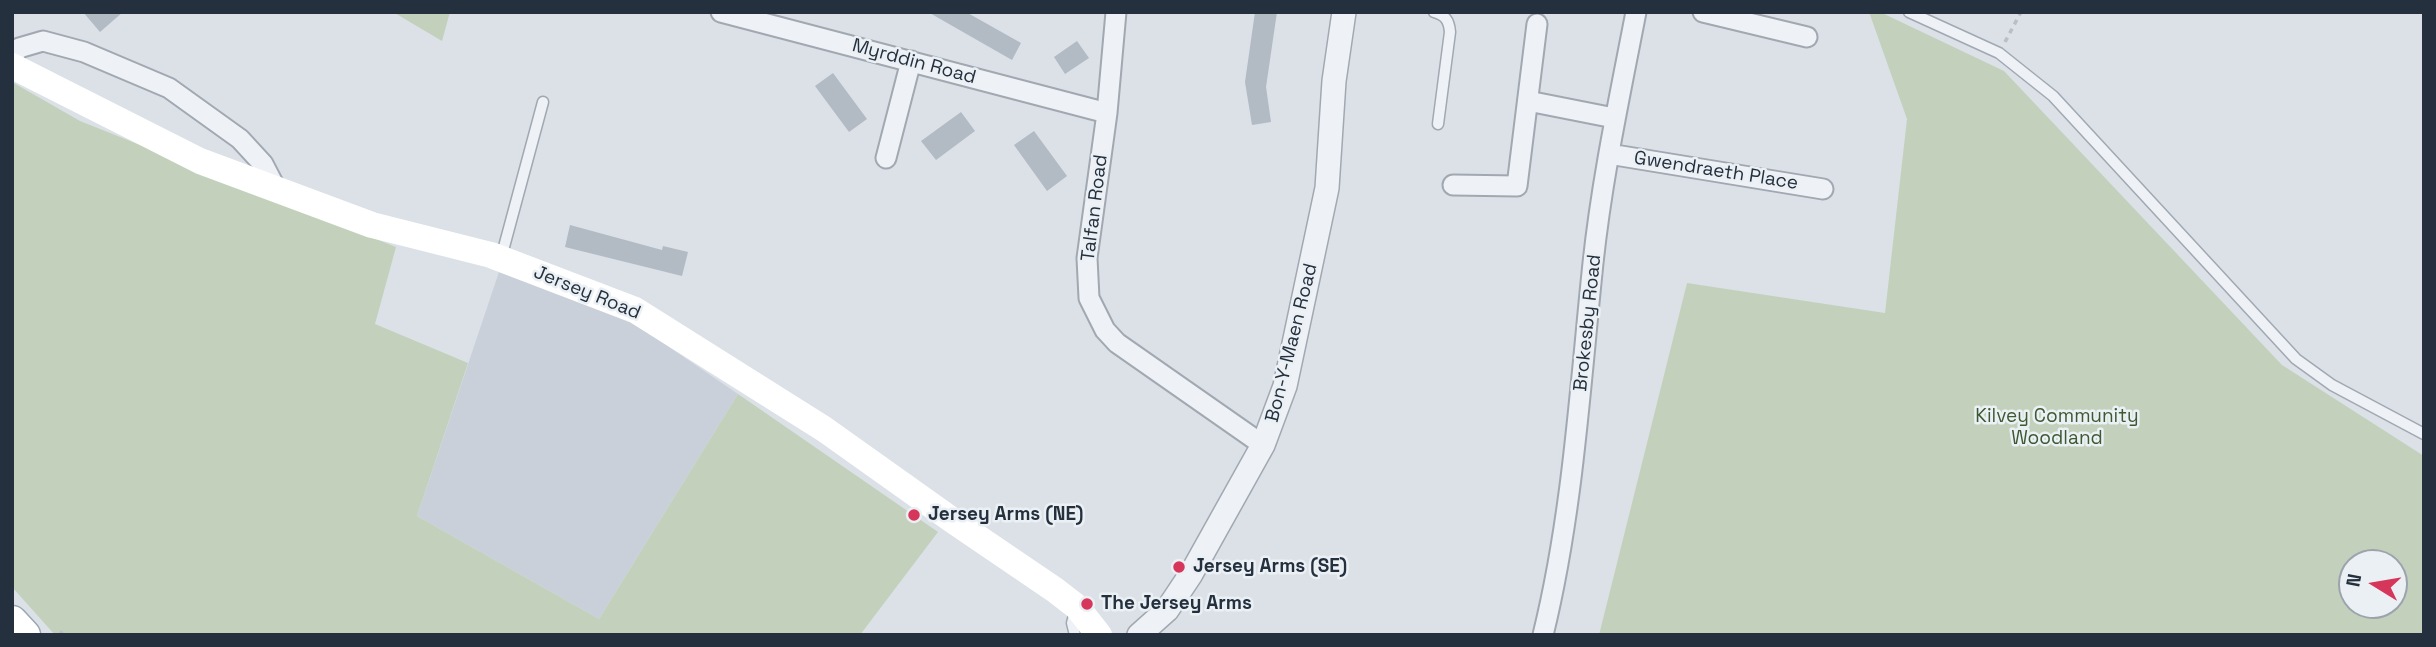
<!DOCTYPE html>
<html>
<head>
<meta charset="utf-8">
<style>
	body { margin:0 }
	#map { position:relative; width:2436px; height:647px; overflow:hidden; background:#dbe1e7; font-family:"Space Grotesk",sans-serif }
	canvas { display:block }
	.frame { position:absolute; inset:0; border:14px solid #25303e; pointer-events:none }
	.north { position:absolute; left:2338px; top:549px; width:70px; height:70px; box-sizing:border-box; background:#ebf0f5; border:2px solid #9ca3ac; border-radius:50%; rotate:281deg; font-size:19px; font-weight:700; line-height:28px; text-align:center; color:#25303e }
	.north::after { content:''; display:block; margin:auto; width:24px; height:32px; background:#d6365a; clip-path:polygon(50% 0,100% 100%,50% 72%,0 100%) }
</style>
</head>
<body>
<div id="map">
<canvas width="2436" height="647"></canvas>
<div class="frame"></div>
<div class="north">N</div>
</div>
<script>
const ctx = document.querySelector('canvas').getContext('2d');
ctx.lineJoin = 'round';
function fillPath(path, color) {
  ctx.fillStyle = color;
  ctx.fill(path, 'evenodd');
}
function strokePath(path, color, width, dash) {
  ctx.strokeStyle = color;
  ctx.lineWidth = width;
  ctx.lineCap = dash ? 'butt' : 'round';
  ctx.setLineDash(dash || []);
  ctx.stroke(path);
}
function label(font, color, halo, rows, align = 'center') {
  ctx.font = font + ' "Space Grotesk",sans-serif';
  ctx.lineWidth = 5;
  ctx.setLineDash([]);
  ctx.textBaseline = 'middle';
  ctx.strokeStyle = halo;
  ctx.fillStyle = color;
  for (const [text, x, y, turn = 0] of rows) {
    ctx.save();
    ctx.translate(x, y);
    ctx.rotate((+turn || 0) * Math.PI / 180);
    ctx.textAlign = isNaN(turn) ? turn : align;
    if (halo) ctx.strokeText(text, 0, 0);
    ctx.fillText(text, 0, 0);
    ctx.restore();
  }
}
fillPath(new Path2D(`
	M499 272 637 325 738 394 599 619 417 516Z`), '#c9d0d9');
fillPath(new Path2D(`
	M393 12H450L442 41Z
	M1869 12H1880L2004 71 2282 365 2424 456V635H1599L1687 283 1885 313 1907 119ZM2352 563H2394V605H2352Z
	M12 82 80 121 396 247 375 324 468 363 417 516 599 619 738 394 938 532 860 635H55L12 587Z`), '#c3d1bc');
fillPath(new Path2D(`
	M83 12H123L100 32Z
	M928 12H966L1021 43 1012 60Z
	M1255 12H1277L1266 87 1271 122 1252 125 1245 82Z
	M1077 41 1089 58 1065 74 1054 57Z
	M833 73 867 119 849 132 815 86Z
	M961 112 975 131 936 160 921 141Z
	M1034 131 1067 176 1047 191 1014 145Z
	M570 225 662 250 663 246 688 252 682 276 565 247Z`), '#b2bac4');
const service = new Path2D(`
	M1434 12C1445 15 1449 20 1450 32L1438 124
	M1909 12 1999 53 2053 96 2296 359 2332 385 2424 434
	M501 258 543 102
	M1075 635 1072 623 1075 612`);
const minor = new Path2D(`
	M721 12 1107 113
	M1116 12 1107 113 1087 258 1089 298 1105 330 1117 343 1263 445
	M1703 12 1807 37
	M12 57 19 48 43 41 84 52 169 88 240 139 263 164 276 189
	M1528 101 1614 118
	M1609 154 1823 189
	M886 158 911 61
	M1453 185 1517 186 1537 24
	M1543 635C1573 513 1580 387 1593 263 1602 178 1620 95 1636 12`);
const tertiary = new Path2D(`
	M1139 635 1167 610 1191 574 1263 445 1285 386 1327 188 1334 81 1344 12`);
const primary = new Path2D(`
	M12 621 25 635`);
strokePath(service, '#a1a8b1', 13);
strokePath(minor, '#a1a8b1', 23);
strokePath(tertiary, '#a1a8b1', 26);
strokePath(primary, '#9aa6b3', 33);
strokePath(new Path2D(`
	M2005 42 2021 12
	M59 635 63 631`), '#babfc5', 3.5, [5, 5]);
strokePath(service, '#eef1f5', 10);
strokePath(minor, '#eef1f5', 19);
strokePath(tertiary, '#eef1f5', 23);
strokePath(new Path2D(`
	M12 66 200 161 372 225 491 255 635 310 824 429 952 520 1055 590 1077 607 1099 635`), '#fff', 26);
strokePath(primary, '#fff', 30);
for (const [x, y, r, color] of [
	[914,515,7,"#d6365a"],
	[1179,567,7,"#d6365a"],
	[1087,604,7,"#d6365a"]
]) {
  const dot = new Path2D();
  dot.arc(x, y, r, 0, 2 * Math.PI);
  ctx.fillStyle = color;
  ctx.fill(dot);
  strokePath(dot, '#ebf0f5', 2.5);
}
label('19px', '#25303e', '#ebf0f5', [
	["Myrddin Road",914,62,15],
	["Gwendraeth Place",1716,171,9],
	["Talfan Road",1095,208,-83],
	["Jersey Road",587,293,22],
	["Brokesby Road",1588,323,-84],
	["Bon-Y-Maen Road",1292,343,-76]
]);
label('19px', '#3c5a31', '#ebf0f5', [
	["Kilvey Community",2057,417],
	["Woodland",2057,439]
]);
label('bold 19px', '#25303e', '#ebf0f5', [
	["Jersey Arms (NE)",928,515],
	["Jersey Arms (SE)",1193,567],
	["The Jersey Arms",1101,604]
], 'left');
</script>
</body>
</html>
